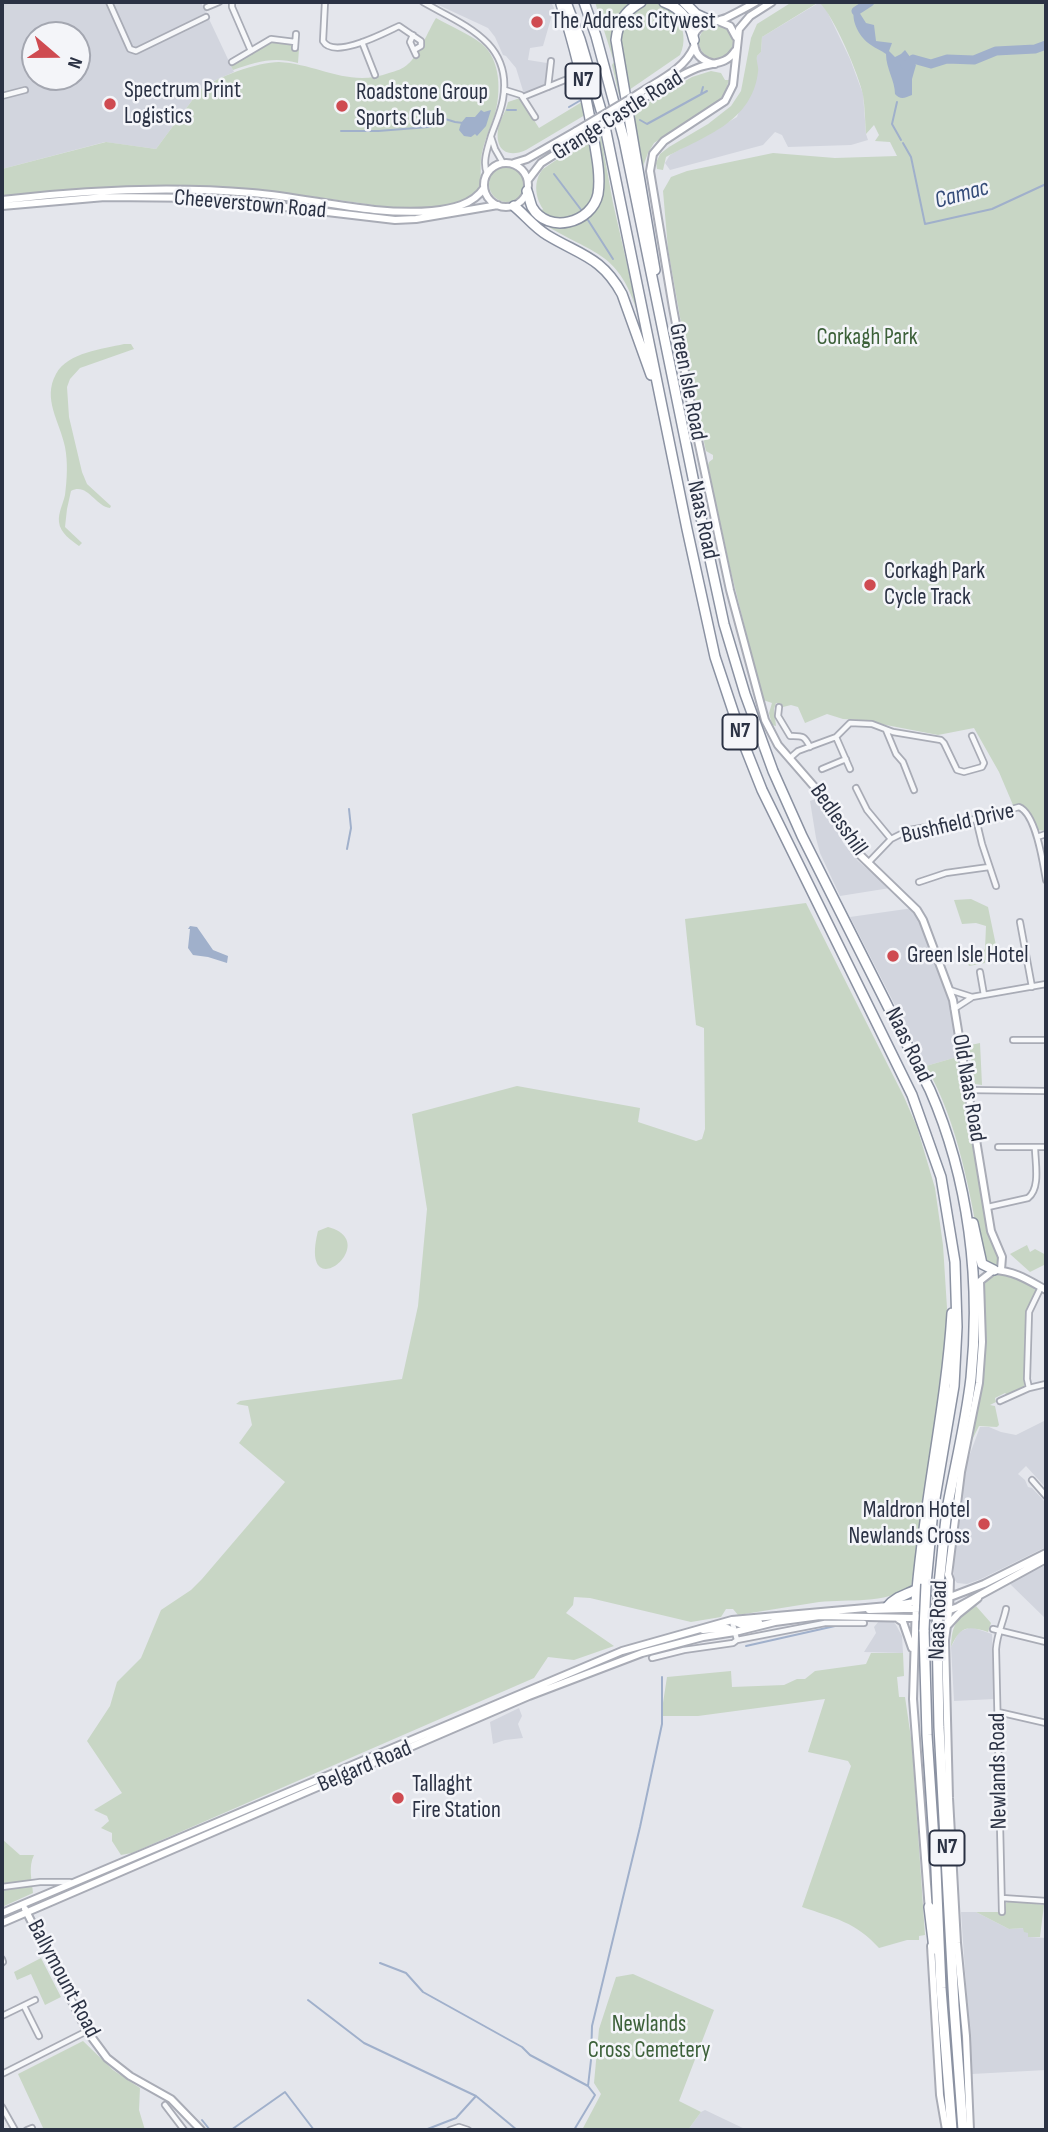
<!DOCTYPE html>
<html>
<head>
<meta charset="utf-8">
<style>
	body { margin:0 }
	#map { position:relative; width:1048px; height:2132px; overflow:hidden; background:#e4e6ec; font-family:"Sofia Sans Condensed",sans-serif }
	canvas { display:block }
	.frame { position:absolute; inset:0; border:4px solid #2b3244; pointer-events:none }
	.north { position:absolute; left:21px; top:21px; width:70px; height:70px; box-sizing:border-box; background:#f4f5f9; border:2px solid #a4a7b1; border-radius:50%; rotate:110deg; font-size:19px; font-weight:700; line-height:28px; text-align:center; color:#2b3244 }
	.north::after { content:''; display:block; margin:auto; width:24px; height:32px; background:#cf4b51; clip-path:polygon(50% 0,100% 100%,50% 72%,0 100%) }
</style>
</head>
<body>
<div id="map">
<canvas width="1048" height="2132"></canvas>
<div class="frame"></div>
<div class="north">N</div>
</div>
<script>
const ctx = document.querySelector('canvas').getContext('2d');
ctx.lineJoin = 'round';
function fillPath(path, color) {
  ctx.fillStyle = color;
  ctx.fill(path, 'evenodd');
}
function strokePath(path, color, width, dash) {
  ctx.strokeStyle = color;
  ctx.lineWidth = width;
  ctx.lineCap = dash ? 'butt' : 'round';
  ctx.setLineDash(dash || []);
  ctx.stroke(path);
}
function label(font, color, halo, rows, align = 'center') {
  ctx.font = font + ' "Sofia Sans Condensed",sans-serif';
  ctx.lineWidth = 5;
  ctx.setLineDash([]);
  ctx.textBaseline = 'middle';
  ctx.strokeStyle = halo;
  ctx.fillStyle = color;
  for (const [text, x, y, turn = 0] of rows) {
    ctx.save();
    ctx.translate(x, y);
    ctx.rotate((+turn || 0) * Math.PI / 180);
    ctx.textAlign = isNaN(turn) ? turn : align;
    if (halo) ctx.strokeText(text, 0, 0);
    ctx.fillText(text, 0, 0);
    ctx.restore();
  }
}
fillPath(new Path2D(`
	M2 2H201L234 72 207 84 199 91 156 149 105 142 2 169ZM35 35H77V77H35Z
	M432 2H551L554 8 543 46 530 48 528 60 547 63 545 85 524 94 516 68 506 56 503 55 495 37 488 28Z
	M820 2 826 9 850 59 863 94 866 134 868 140 851 145 788 147 782 135 775 132 763 145 670 170 665 163 670 155 737 117 756 63 757 56 761 52 762 37Z
	M818 798 844 844 858 861 890 888 840 896 820 853 816 838 810 801Z
	M913 908 921 922 944 983 952 1015 957 1057 926 1066 850 917Z
	M1046 1420V1488L1026 1466 1018 1474 1025 1480 1028 1487 1032 1488 1046 1503V1547L981 1579 967 1584 957 1583 954 1579V1543L967 1462 980 1427H989L1001 1432 1016 1435Z
	M1046 1565V1619L1009 1583Z
	M879 1621H893L896 1625 902 1636 903 1653 864 1652 876 1633 874 1627Z
	M971 1627 992 1634 994 1699 954 1701 951 1647 959 1632Z
	M519 1708 522 1716 518 1724 523 1738 505 1740 493 1744 490 1722Z
	M961 1912H976L1009 1929 1024 1928 1028 1933 1029 1937 1046 1938V2070L972 2074Z
	M705 2110 747 2130H688L701 2112Z`), '#d2d5de');
fillPath(new Path2D(`
	M595 2H633C601 25 617 60 623 93L619 95 612 65 614 62Z
	M792 2H1046V831L1037 830C1030 818 1030 804 1013 805L999 772 974 728 938 735 860 720 843 719 827 714 805 723 798 707 791 705 783 707 782 704 776 703 774 709 776 726 772 725 769 713 772 703 763 700 730 568 708 466 709 462 713 459V455L706 451 695 402 668 249 663 191 671 177 687 171 773 153 835 158 897 156 890 142 875 141 879 135 874 125 866 134C865 121 865 108 863 95 859 75 834 16 819 2L762 37 761 52 757 56C756 62 759 67 758 72 752 122 705 136 666 157L663 170 657 169 656 163 660 154 669 147 708 124 731 106 741 91 751 38 757 24Z
	M650 3 665 5 678 14 677 16C684 28 686 43 680 55L629 90C623 57 606 14 650 3Z
	M436 18C450 26 469 34 482 44 501 60 501 92 495 114 490 129 483 143 481 159 480 171 483 186 474 195 459 211 408 210 387 207 319 197 251 187 182 186 122 185 61 191 2 198V169L106 142 156 149 199 91C215 77 258 62 279 62 318 64 349 88 389 73 396 71 403 69 408 64 419 55 428 31 436 18Z
	M699 42a17 17 0 1 1 34 0a17 17 0 1 1-34 0Z
	M274 42 291 43 293 48 299 49 298 63C274 56 255 62 233 70L230 64C246 59 257 45 274 42Z
	M711 71 721 73 725 80H729L724 95 716 103 654 143 648 153 642 169 633 112 692 77Z
	M520 98 539 128 582 102 585 115 526 150C508 158 495 151 498 129 500 119 506 112 508 102Z
	M600 132 613 203 639 317C619 250 595 256 542 223L544 221C554 222 567 226 577 223 614 214 601 160 597 133Z
	M590 137C593 163 607 215 567 218 556 219 548 218 540 212L543 209C535 197 533 181 543 169Z
	M489 184a18 18 0 1 1 36 0a18 18 0 1 1-36 0Z
	M124 344H131L134 349 80 368 70 379 67 387 69 417 82 472 87 484 111 506 110 508C95 506 87 482 71 491L67 509 65 527 82 543 79 546C71 540 60 533 59 522 58 513 63 504 65 495 67 480 68 462 65 447 60 422 42 399 56 374 68 352 103 349 124 344Z
	M971 899 988 907 998 955 985 960V963L969 966 966 956 983 952 985 949 986 926 976 923 962 924 954 900Z
	M806 903 904 1097 917 1127 935 1188 943 1245 947 1308 944 1358 939 1405 911 1587C884 1604 849 1599 819 1602 792 1606 765 1611 738 1615L733 1609H726L721 1617 691 1622 590 1598 574 1597 573 1605 566 1613 614 1646 574 1660 548 1657 534 1678 132 1853 121 1855 112 1841V1833L101 1828 109 1821 107 1816 94 1810 122 1793 87 1741 110 1706 117 1682 141 1658 161 1610 191 1590 202 1579 285 1482 239 1443 252 1425 248 1406 236 1404 240 1401 402 1379 418 1306 427 1209 412 1114 517 1086 640 1108 638 1122 696 1141 702 1139 705 1129 704 1028 696 1025 685 919Z
	M980 1043 982 1085 975 1084 970 1051 966 1046Z
	M957 1057 991 1238 1001 1259V1268L988 1264 982 1259C970 1193 959 1125 926 1066Z
	M328 1227C385 1242 298 1311 318 1231Z
	M1027 1245 1030 1252 1035 1249 1046 1255V1264L1030 1272 1010 1254Z
	M1002 1274C1010 1275 1032 1280 1035 1290 1037 1296 1029 1304 1028 1310 1023 1332 1025 1364 1024 1387L1022 1390 1008 1396 1005 1393 995 1398 996 1402 990 1405 995 1406 999 1425 997 1427 979 1426 970 1444 979 1385 982 1284 986 1277Z
	M976 1606 991 1623 988 1632C966 1625 960 1627 951 1647 952 1623 957 1618 976 1606Z
	M871 1653H903L904 1676 897 1677 899 1697H905L912 1745 925 1935 919 1936V1940H907L879 1948C856 1922 834 1918 802 1907L851 1766 848 1761 808 1752 825 1699 698 1716H661L667 1677 731 1671 732 1687 784 1685 797 1679H805L815 1671 866 1664Z
	M2 1839 20 1855H34C28 1867 32 1880 33 1893L2 1907Z
	M1011 1901 1044 1905 1040 1937H1028V1933L1024 1932 1023 1928 1009 1929 976 1912H1004L1006 1903Z
	M41 1958 61 1997 45 2005 31 1974 17 1980 14 1972Z
	M633 1974 714 2010 679 2101 701 2112 688 2130H582L601 2094 594 2083 599 2029 616 1977Z
	M83 2041 113 2070 140 2088 139 2110 145 2130H44L18 2074Z`), '#c8d6c5');
fillPath(new Path2D(`
	M864 7 859 12 866 23 874 25 876 41 892 43 889 51 895 57 901 54 905 50 916 65 912 79V95C905 98 900 100 895 94 895 80 886 69 886 54 881 50 876 49 871 45 860 38 851 22 854 9Z
	M481 110 484 112 491 110 486 126 477 136 475 134 471 137 464 136 459 130 461 123 466 117H475Z
	M190 926 197 927 213 950 228 956 227 963 208 957 193 955 188 948 190 929H188Z`), '#a0b0cb');
strokePath(new Path2D(`
	M701 94 703 87
	M897 102 892 124 901 140
	M569 107 581 100
	M507 110H516
	M640 120 647 124 707 91
	M341 131H378L429 127 436 125 438 119 442 118 455 122 463 123
	M903 143 911 157 925 224 992 209 1046 184
	M554 174 582 211
	M588 220 613 259
	M347 849 351 828 349 809
	M746 1646 835 1626
	M380 1963 406 1973 423 1992 522 2047 530 2055 588 2086 595 2095 574 2130
	M308 2000 364 2043 476 2096
	M588 2086 591 2060 592 2026 640 1827 662 1724V1677
	M202 2120 210 2130
	M231 2130 285 2092 314 2130
	M425 2130 456 2118 476 2096 517 2130`), '#a0b0cb', 2);
strokePath(new Path2D(`
	M856 11 870 2
	M905 65 907 66 913 59 931 64 947 59 974 60 996 51 1035 49 1046 45`), '#a0b0cb', 9);
const street = new Path2D(`
	M109 2 130 49 136 51 206 17
	M232 2V7L251 51
	M325 2 323 41C334 60 384 33 399 26L421 41V46L414 50
	M423 2C463 25 513 42 503 99 501 112 495 124 491 136 488 147 482 162 487 173
	M207 7 219 2
	M413 35 410 42 416 55
	M362 42 375 75
	M295 48 296 34
	M232 62 271 39 295 42
	M548 87 551 61
	M505 90 521 95 535 117
	M2 96 25 90
	M523 97 565 80
	M491 137 495 149 503 163
	M779 707 778 716 790 736C802 736 804 735 810 747
	M886 730 896 754 903 762 914 790
	M836 737 850 769
	M790 758 798 751 836 737 850 723 872 724 893 732 941 740 944 743 957 770 964 772 982 767 984 763 972 736
	M822 769 846 759
	M856 788 867 810 891 839
	M976 819 982 844 996 886
	M1037 837 1046 834
	M868 863 891 839 909 830 976 819 1019 807C1036 814 1043 862 1046 880
	M919 882 946 873 989 867
	M1020 922 1032 987
	M980 972 984 995
	M950 990 972 997 1046 984
	M954 1009 971 998
	M1013 1040H1046
	M968 1090 1046 1091
	M998 1147H1046
	M988 1207 1028 1198C1041 1188 1035 1162 1035 1147
	M1029 1388 1027 1379 1029 1312 1041 1287
	M1000 1401 1029 1388 1046 1384
	M1032 1480 1046 1496
	M993 1629 1046 1642
	M737 1640 825 1623H864
	M652 1658 684 1650 733 1643 737 1640 732 1621
	M998 1712 1046 1723
	M2 1887 40 1882H70
	M1002 1898 1046 1901
	M1002 1912 996 1649C997 1634 1003 1623 1006 1609
	M2 1959 3 1962 2 1963
	M24 2006 39 2036
	M2 2016 35 2000
	M2 2074 87 2031
	M165 2105 184 2130
	M2 2107 15 2130
	M27 2130 32 2128
	M450 2130 459 2127 468 2130`);
const secondary = new Path2D(`
	M772 2 750 16 739 29 733 85 725 101 664 141 653 154 650 171 673 308 695 426 730 590 765 720 778 745 818 791 857 852 917 910 923 920 953 1000 991 1231 1002 1257 1001 1270
	M718 21 730 26 736 37
	M715 64C706 62 697 58 695 48 688 23 711 24 726 18 736 13 746 8 756 2
	M638 94C659 80 684 70 694 47
	M639 101C659 90 679 74 700 67 714 62 726 65 735 51
	M484 185a22 22 0 1 1 44 0a22 22 0 1 1-44 0Z
	M514 163 527 159 576 131
	M528 180 541 163 579 139
	M2 200C85 190 169 186 252 193 312 198 372 216 432 211 451 209 473 205 484 188
	M2 206 105 197 208 198 395 220 416 219 498 205
	M948 1574 950 1580 949 1611 945 1640 949 1798 957 1943 966 2036 970 2130
	M948 1575 961 1472 979 1383 982 1342 980 1281 994 1270C1015 1271 1028 1280 1046 1290
	M916 1602 913 1699 929 1911
	M869 1610 939 1608
	M897 1618 903 1622 912 1648
	M733 1621 742 1625 759 1622
	M947 1626 958 1614 978 1598
	M703 1630 727 1628 733 1631
	M25 1909 87 2031 107 2058 130 2076 171 2099 201 2130
	M2 1913 622 1651 732 1620 888 1606 950 1597 984 1584 1046 1553
	M2 1923 529 1696 642 1653 703 1637 735 1632 775 1622 820 1616 915 1618 934 1616 958 1607 1046 1559
	M931 1946 940 2095 946 2130`);
const highway = new Path2D(`
	M566 2 580 39 603 117 687 529 715 657 745 747 762 790 912 1095 941 1177 955 1262 957 1327 954 1386 933 1510 926 1584
	M584 2 596 36 624 140 703 527 724 624 745 694 773 771 802 836 930 1090C969 1179 981 1281 971 1378 966 1421 956 1462 948 1504 944 1531 942 1558 939 1584
	M641 2C625 11 618 22 616 40L655 270
	M664 2C683 9 689 21 694 40
	M684 2 696 14 711 21
	M527 191C529 196 530 202 532 207 548 235 592 223 598 194 601 175 596 153 593 135 585 90 575 47 561 4
	M514 206C525 215 534 227 547 235 580 255 602 257 622 294L651 375
	M973 1223 982 1264 994 1270
	M916 1602C923 1505 946 1410 952 1313
	M888 1606C896 1596 907 1595 917 1589
	M937 1629 939 1727 954 2006 963 2130
	M924 1630 927 1735 936 1870 941 1988 952 2130
	M929 1907 934 1949`);
strokePath(street, '#a9acb6', 8);
strokePath(secondary, '#a9acb6', 10);
strokePath(highway, '#8b92a2', 12);
strokePath(street, '#f7f8fa', 4.5);
strokePath(secondary, '#fff', 6);
strokePath(highway, '#fff', 9);
const secondaryBridge = new Path2D(`
	M576 131 638 94
	M579 139 639 101`);
const highwayBridge = new Path2D(`
	M937 1629 939 1584
	M924 1630 926 1584`);
strokePath(secondaryBridge, '#a9acb6', 10, []);
strokePath(highwayBridge, '#8b92a2', 12, []);
strokePath(secondaryBridge, '#fff', 6);
strokePath(highwayBridge, '#fff', 9);
for (const [x, y, r, color] of [
	[537,22,7,"#cf4b51"],
	[110,104,7,"#cf4b51"],
	[342,106,7,"#cf4b51"],
	[870,585,7,"#cf4b51"],
	[893,956,7,"#cf4b51"],
	[984,1524,7,"#cf4b51"],
	[398,1798,7,"#cf4b51"]
]) {
  const dot = new Path2D();
  dot.arc(x, y, r, 0, 2 * Math.PI);
  ctx.fillStyle = color;
  ctx.fill(dot);
  strokePath(dot, '#f4f5f9', 2.5);
}
for (const [x, y, w] of [
	[583,81,35],
	[740,732,35],
	[947,1848,35]
]) {
  const box = new Path2D();
  box.roundRect(x - w / 2, y - 17.5, w, 35, 5);
  ctx.fillStyle = '#f4f5f9';
  ctx.fill(box);
  strokePath(box, '#2b3244', 2);
}
label('bold 21px', '#2b3244', null, [
	["N7",583,81],
	["N7",740,732],
	["N7",947,1848]
]);
label('23px', '#2b3244', '#f4f5f9', [
	["The Address Citywest",551,22],
	["Spectrum Print",124,91],
	["Logistics",124,117],
	["Roadstone Group",356,93],
	["Sports Club",356,119],
	["Corkagh Park",884,572],
	["Cycle Track",884,598],
	["Green Isle Hotel",907,956],
	["Maldron Hotel",970,1511,"right"],
	["Newlands Cross",970,1537,"right"],
	["Tallaght",412,1785],
	["Fire Station",412,1811]
], 'left');
label('23px', '#2b3244', '#f4f5f9', [
	["Grange Castle Road",618,116,-32],
	["Cheeverstown Road",250,205,5],
	["Green Isle Road",687,382,79],
	["Naas Road",702,520,78],
	["Bedlesshill",838,820,55],
	["Bushfield Drive",958,824,-13],
	["Naas Road",908,1045,64],
	["Old Naas Road",968,1088,80],
	["Naas Road",939,1620,-88],
	["Belgard Road",365,1767,-23],
	["Newlands Road",999,1771,-91],
	["Ballymount Road",63,1979,62]
]);
label('23px', '#3c6039', '#f4f5f9', [
	["Corkagh Park",867,338],
	["Newlands",649,2025],
	["Cross Cemetery",649,2051]
]);
label('italic 24px', '#354c79', '#f4f5f9', [
	["Camac",962,195,-15]
]);
</script>
</body>
</html>
